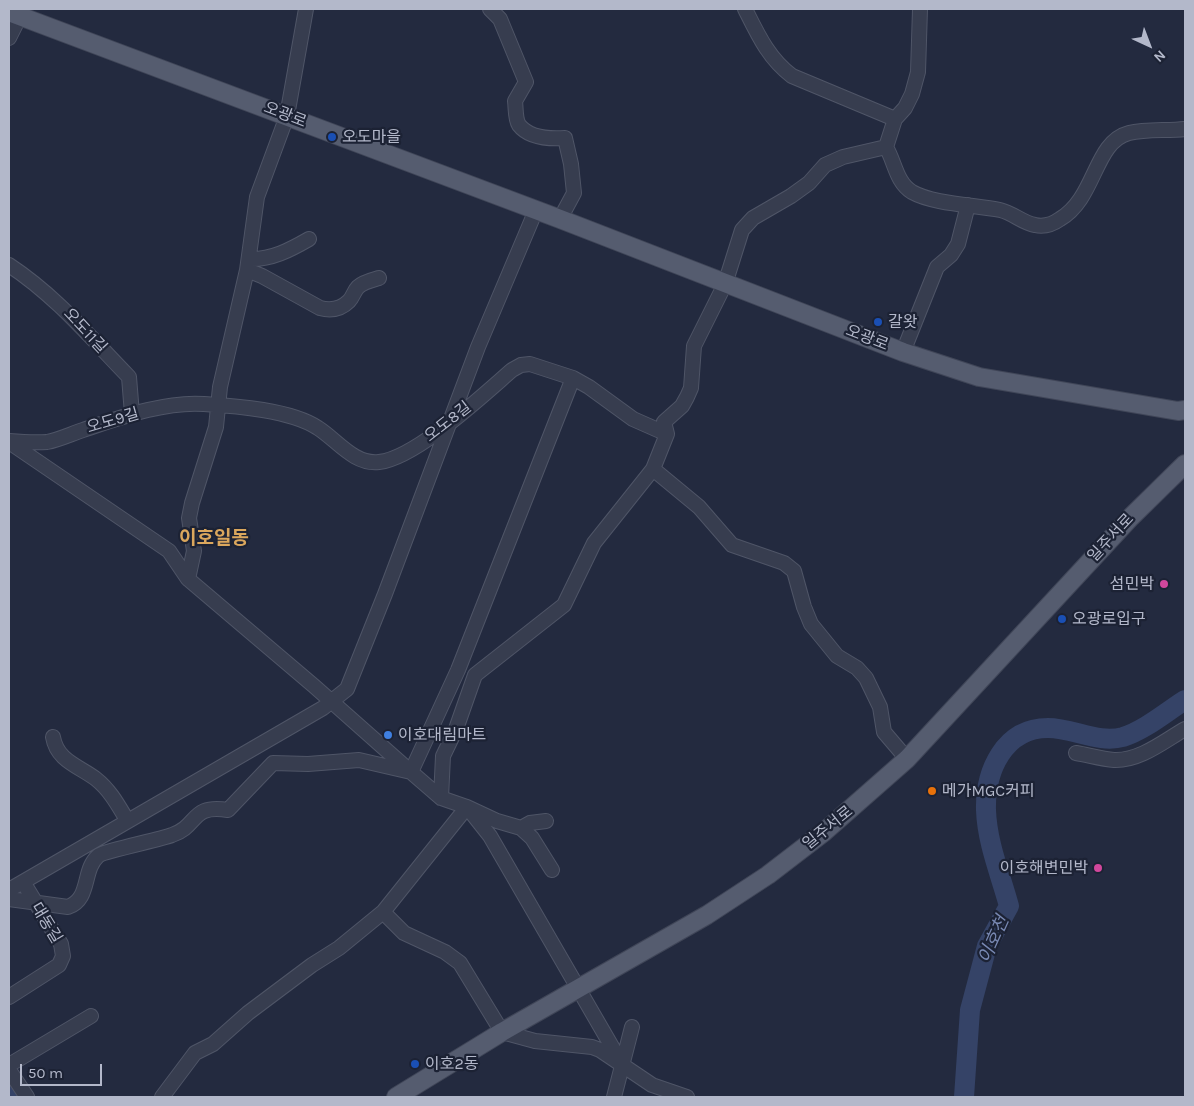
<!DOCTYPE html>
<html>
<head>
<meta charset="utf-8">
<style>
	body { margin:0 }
	#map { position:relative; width:1194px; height:1106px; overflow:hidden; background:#232a3f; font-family:Karla,sans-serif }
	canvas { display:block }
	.frame { position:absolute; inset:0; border:10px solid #b3b8ca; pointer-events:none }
	.north { position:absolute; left:1124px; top:20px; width:50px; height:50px; -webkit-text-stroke:4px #1c2234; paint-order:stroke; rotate:137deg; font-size:14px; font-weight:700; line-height:20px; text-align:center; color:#b3b8ca }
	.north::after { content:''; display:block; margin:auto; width:18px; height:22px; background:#b3b8ca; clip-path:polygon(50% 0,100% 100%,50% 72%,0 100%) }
	.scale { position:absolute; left:20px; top:1064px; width:82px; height:22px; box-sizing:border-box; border:2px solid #b3b8ca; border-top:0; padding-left:6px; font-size:15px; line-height:18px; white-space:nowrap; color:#b3b8ca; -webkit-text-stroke:4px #1c2234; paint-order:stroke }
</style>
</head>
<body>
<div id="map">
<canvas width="1194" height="1106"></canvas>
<div class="frame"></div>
<div class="north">N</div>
<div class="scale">50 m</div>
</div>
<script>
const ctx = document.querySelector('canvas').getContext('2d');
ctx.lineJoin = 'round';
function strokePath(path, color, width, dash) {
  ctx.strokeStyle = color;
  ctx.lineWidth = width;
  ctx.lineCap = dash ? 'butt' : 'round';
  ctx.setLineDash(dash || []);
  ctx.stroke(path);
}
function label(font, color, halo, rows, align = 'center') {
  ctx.font = font + ' Karla,"Noto Sans KR",sans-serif';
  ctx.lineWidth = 4.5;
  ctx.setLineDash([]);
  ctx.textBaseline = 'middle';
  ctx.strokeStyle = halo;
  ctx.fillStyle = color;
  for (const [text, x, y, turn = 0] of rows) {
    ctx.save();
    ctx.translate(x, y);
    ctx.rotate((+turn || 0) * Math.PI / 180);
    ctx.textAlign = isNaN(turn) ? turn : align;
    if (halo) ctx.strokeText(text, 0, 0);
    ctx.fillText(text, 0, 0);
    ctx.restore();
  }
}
strokePath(new Path2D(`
	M9 1091 14 1097
	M964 1097 970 1010 987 946 1009 906C1001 876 987 843 986 810 985 771 1004 728 1048 728 1073 728 1099 744 1123 737 1145 730 1166 712 1185 700`), '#354367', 20);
const minor = new Path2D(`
	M306 9 287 116 257 197 247 270 220 387 216 427 192 503 189 518 194 551 188 579 314 686 411 772 441 798 467 807 490 836 622 1064
	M490 9 500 19 526 82 515 101C516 108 515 119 519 125 529 138 550 139 565 138L571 164 574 193 560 219
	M745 9C758 35 769 59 792 76L895 119
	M9 38 20 16
	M886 147C895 162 896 182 912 192 933 204 976 205 1000 210 1013 213 1023 223 1035 225 1044 227 1053 224 1060 219 1096 198 1094 142 1129 133 1146 129 1167 131 1185 129
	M886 147 895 119 905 108 912 94 918 72 920 9
	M249 259C271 260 290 250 309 239
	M9 265C56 296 90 337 129 377L132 414
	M247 270 262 276 320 308C331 311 341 309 349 301 353 297 354 291 358 287 363 282 372 280 379 278
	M903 352 937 267 951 255 958 244 968 205
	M9 441C21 442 34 443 47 442 58 440 71 434 83 430 119 418 165 401 204 404 236 406 291 410 318 428 337 440 354 465 379 462 416 458 483 395 512 370L521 365 530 364 573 378 589 387 633 419 667 434
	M9 442 169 551 188 579
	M653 469 699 507 732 545 784 563 794 571 804 607 811 624 837 656 857 668 866 678 880 707 884 732 907 759
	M53 737C57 761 79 766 96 779 110 790 118 805 127 820
	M1076 753C1088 755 1102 759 1114 760 1140 761 1164 741 1185 729
	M441 798 443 756 456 729 475 675 564 605 594 543 653 469 667 434 664 422 682 406 687 397 691 388 694 346 725 284 742 230 753 218 791 196 809 183 825 165 843 157 886 147
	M521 828 530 823 546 821
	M9 890 323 708 347 689 385 594 478 347 536 210
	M9 899 68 907C91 899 82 870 98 856 103 851 159 840 172 835 199 826 190 804 228 810L273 763 308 764 359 760 411 772 458 670 573 378
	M383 912 404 933 445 952 460 963 502 1032 535 1041 592 1047 600 1050 652 1085 687 1097
	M9 997 59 965 63 956 61 944 23 882
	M9 1065 91 1016
	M9 1070 27 1097
	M162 1097 195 1053 213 1044 248 1013 312 965 339 948 383 912 467 807 497 821 521 828 532 838 552 870
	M614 1097 632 1027`);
const major = new Path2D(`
	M9 12 560 219 903 352 979 377 1178 411 1185 410
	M396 1097 502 1032 707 915 768 875 824 832 907 759 1131 517 1185 464`);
strokePath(minor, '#4f5567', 16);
strokePath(major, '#404658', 20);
strokePath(minor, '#373d4f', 14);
strokePath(major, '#555c6f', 18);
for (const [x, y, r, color] of [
	[332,137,5,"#1a4fb4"],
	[878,322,5,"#1a4fb4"],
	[1164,584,5,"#d1479c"],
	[1062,619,5,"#1a4fb4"],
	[388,735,5,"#3f7fe0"],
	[932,791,5,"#e8710a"],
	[1098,868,5,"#d1479c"],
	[415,1064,5,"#1a4fb4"]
]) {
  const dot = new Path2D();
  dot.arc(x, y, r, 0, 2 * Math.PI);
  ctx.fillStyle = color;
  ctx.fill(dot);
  strokePath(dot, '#1c2234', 2);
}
label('16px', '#b3b8ca', '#1c2234', [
	["오광로",285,115,21],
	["오도11길",85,331,47],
	["오광로",867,338,21],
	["오도9길",113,421,-16],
	["오도8길",448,422,-38],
	["일주서로",1111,538,-47],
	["일주서로",828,828,-39],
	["대동길",46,923,59]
]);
label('16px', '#b3b8ca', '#1c2234', [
	["오도마을",342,137],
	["갈왓",888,322],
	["섬민박",1154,584,"right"],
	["오광로입구",1072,619],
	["이호대림마트",398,735],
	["메가MGC커피",942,791],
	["이호해변민박",1088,868,"right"],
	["이호2동",425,1064]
], 'left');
label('italic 18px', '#7989b3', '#1c2234', [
	["이호천",994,940,-66]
]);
label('bold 19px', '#dba75d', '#1c2234', [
	["이호일동",214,539]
]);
</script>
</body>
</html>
